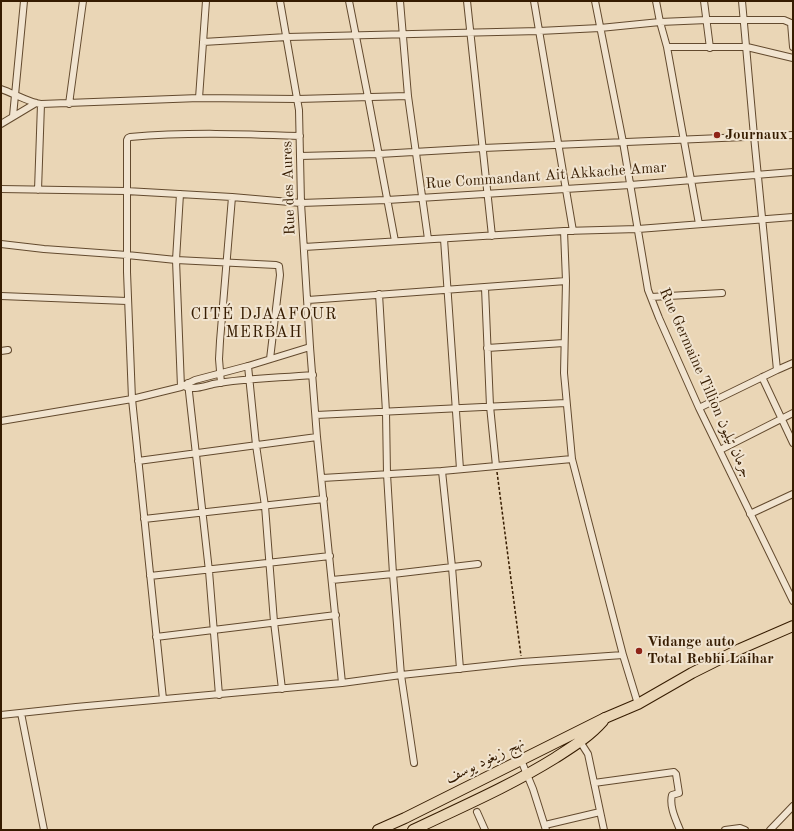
<!DOCTYPE html>
<html>
<head>
<meta charset="utf-8">
<style>
	body { margin:0 }
	#map { position:relative; width:794px; height:831px; overflow:hidden; background:#ead6b6; font-family:"Old Standard TT",serif }
	canvas { display:block }
	.frame { position:absolute; inset:0; border:2px solid #361c01; pointer-events:none }
</style>
</head>
<body>
<div id="map">
<canvas width="794" height="831"></canvas>
<div class="frame"></div>
</div>
<script>
const ctx = document.querySelector('canvas').getContext('2d');
ctx.lineJoin = 'round';
function strokePath(path, color, width, dash) {
  ctx.strokeStyle = color;
  ctx.lineWidth = width;
  ctx.lineCap = dash ? 'butt' : 'round';
  ctx.setLineDash(dash || []);
  ctx.stroke(path);
}
function label(font, color, halo, rows, align = 'center') {
  ctx.font = font + ' "Old Standard TT",Amiri,serif';
  ctx.lineWidth = 4;
  ctx.setLineDash([]);
  ctx.textBaseline = 'middle';
  ctx.strokeStyle = halo;
  ctx.fillStyle = color;
  for (const [text, x, y, turn = 0] of rows) {
    ctx.save();
    ctx.translate(x, y);
    ctx.rotate((+turn || 0) * Math.PI / 180);
    ctx.textAlign = isNaN(turn) ? turn : align;
    if (halo) ctx.strokeText(text, 0, 0);
    ctx.fillText(text, 0, 0);
    ctx.restore();
  }
}
const minor = new Path2D(`
	M280 1 299 110 301 203 310 347 317 437 342 683
	M349 1 368 97 395 241
	M400 1 408 96 428 239
	M467 1 492 236
	M534 1 573 231
	M595 1 623 142 648 290 659 318 699 408 793 601
	M656 1 660 22 667 47 699 224
	M704 1 710 48
	M203 42 287 37 539 31 600 28 660 22 707 20H784L791 23 793 47
	M667 47H747L793 58
	M1 89C13 93 30 103 41 104L199 98 297 99 408 96
	M199 98 206 1
	M69 104 83 1
	M13 116 24 1
	M1 124 36 103
	M300 156 379 154 483 148 793 135
	M1 189 126 191 232 197 301 203 387 200 630 185 793 172
	M38 190 41 104
	M180 194 176 260 181 387
	M564 231 566 281 564 373 572 459 623 655
	M444 239 460 469
	M1 244 44 249 127 255 176 260 276 265 279 266 280 275 270 359
	M304 247 564 231 638 229 793 217
	M485 288 490 406 496 466
	M379 294 386 412 387 474 393 574 401 675 414 763
	M1 296 127 301
	M651 297 722 293
	M308 300 566 281
	M487 348 564 343
	M1 351 8 350
	M248 366 256 445 265 506 274 622 282 689
	M777 370 793 363
	M762 377 793 443
	M188 383 209 571 219 695
	M221 383 219 359 220 341 232 197
	M186 387C194 390 205 386 213 384 246 378 280 378 313 375
	M699 408 777 370 754 136 742 1
	M316 415 566 403
	M1 421 132 399 181 387 195 380 248 366 310 347
	M720 450 793 413
	M138 461 317 437
	M442 471 452 567 460 669
	M322 478 442 471 572 459
	M750 514 793 494
	M144 519 324 499
	M150 576 330 556
	M332 580 393 574 478 564
	M156 637 336 615
	M163 699 132 399 127 272V140L128 138 130 137C187 132 244 134 300 136
	M21 713 44 830
	M1 715 76 707 342 683 401 675 522 662 623 655 638 704
	M579 740 588 754 604 830
	M521 760 533 789 546 830
	M594 783 674 772 676 774 679 793 672 795C669 806 676 820 680 830
	M477 812 485 830
	M545 825 600 812
	M725 830 740 828 745 830
	M770 830 793 806`);
const primary = new Path2D(`
	M605 718 638 704 692 673 740 649 793 626`);
const trunk = new Path2D(`
	M378 830 405 818 605 718
	M413 830C461 807 510 786 555 758 572 747 589 737 603 721`);
strokePath(minor, '#634a2e', 8);
strokePath(primary, '#361c01', 12);
strokePath(trunk, '#361c01', 12);
strokePath(new Path2D(`
	M497 472 521 656`), '#361c01', 1.5, [3, 2]);
strokePath(minor, '#f1e4d0', 6);
strokePath(primary, '#ead6b6', 10);
strokePath(trunk, '#ead6b6', 10);
for (const [x, y, r, color] of [
	[717,135,4,"#8f2418"],
	[639,651,4,"#8f2418"]
]) {
  const dot = new Path2D();
  dot.arc(x, y, r, 0, 2 * Math.PI);
  ctx.fillStyle = color;
  ctx.fill(dot);
  strokePath(dot, '#f1e4d0', 1.5);
}
label('bold 15px', '#361c01', '#f1e4d0', [
	["Journaux",725,135],
	["Vidange auto",647,642],
	["Total Rebhi Laihar",647,659]
], 'left');
label('15px', '#361c01', '#f1e4d0', [
	["Rue Commandant Ait Akkache Amar",546,176,-4],
	["Rue des Aures",289,188,-92],
	["Rue Germaine Tillion جرمان تيليون",705,383,66],
	["نهج زيغود يوسف",485,761,-26]
]);
ctx.letterSpacing = '1px';
label('16px', '#361c01', '#f1e4d0', [
	["CITÉ DJAAFOUR",264,315],
	["MERBAH",264,333]
]);
ctx.letterSpacing = '0px';
</script>
</body>
</html>
